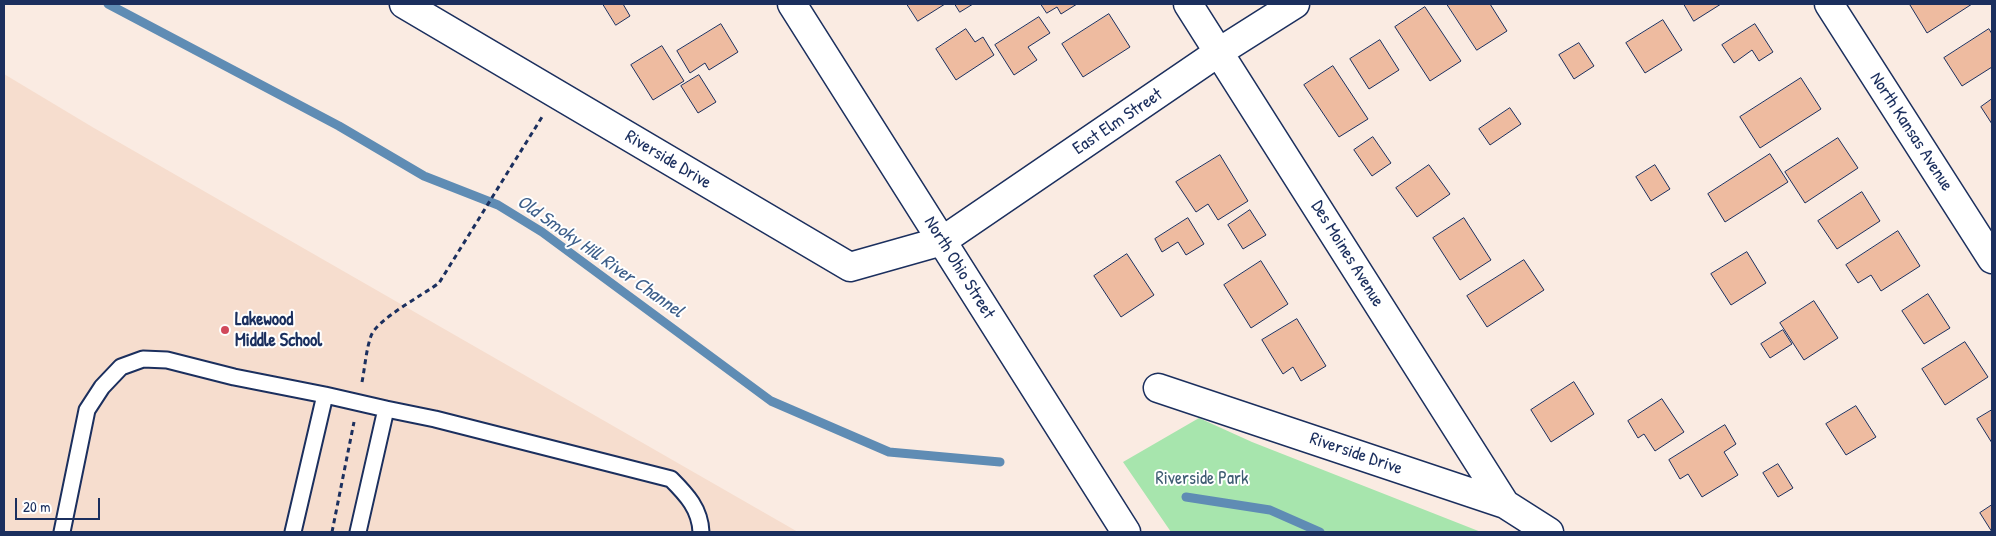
<!DOCTYPE html>
<html>
<head>
<meta charset="utf-8">
<style>
	body { margin:0 }
	#map { position:relative; width:1996px; height:536px; overflow:hidden; background:#faebe2; font-family:"Patrick Hand",sans-serif }
	canvas { display:block }
	.frame { position:absolute; inset:0; border:5px solid #1b2f5e; pointer-events:none }
	.scale { position:absolute; left:15px; top:498px; width:85px; height:22px; box-sizing:border-box; border:2px solid #1b2f5e; border-top:0; padding-left:6px; font-size:15px; line-height:18px; white-space:nowrap; color:#1b2f5e; -webkit-text-stroke:4px #fff; paint-order:stroke }
</style>
</head>
<body>
<div id="map">
<canvas width="1996" height="536"></canvas>
<div class="frame"></div>
<div class="scale">20 m</div>
</div>
<script>
const ctx = document.querySelector('canvas').getContext('2d');
ctx.lineJoin = 'round';
function fillPath(path, color) {
  ctx.fillStyle = color;
  ctx.fill(path, 'evenodd');
}
function strokePath(path, color, width, dash) {
  ctx.strokeStyle = color;
  ctx.lineWidth = width;
  ctx.lineCap = dash ? 'butt' : 'round';
  ctx.setLineDash(dash || []);
  ctx.stroke(path);
}
function label(font, color, halo, rows, align = 'center') {
  ctx.font = font + ' "Patrick Hand",sans-serif';
  ctx.lineWidth = 4;
  ctx.setLineDash([]);
  ctx.textBaseline = 'middle';
  ctx.strokeStyle = halo;
  ctx.fillStyle = color;
  for (const [text, x, y, turn = 0] of rows) {
    ctx.save();
    ctx.translate(x, y);
    ctx.rotate((+turn || 0) * Math.PI / 180);
    ctx.textAlign = isNaN(turn) ? turn : align;
    if (halo) ctx.strokeText(text, 0, 0);
    ctx.fillText(text, 0, 0);
    ctx.restore();
  }
}
fillPath(new Path2D(`
	M4 74 94 128 798 532H4Z`), '#f6ddce');
fillPath(new Path2D(`
	M1199 418 1252 442 1481 532H1171L1123 462Z`), '#a7e5ad');
strokePath(new Path2D(`
	M108 4 339 126 424 176 498 205 542 232 771 401 889 452 1000 462
	M1186 497 1270 510 1320 532`), '#5f8cb4', 9);
const building = new Path2D(`
	M603 4H623L630 16 616 25Z
	M907 4H945L918 21Z
	M955 4H973L960 12Z
	M1041 4H1077L1061 14 1057 7 1047 13Z
	M1447 4H1490L1507 31 1477 50Z
	M1684 4H1721L1694 21Z
	M1912 4H1972L1927 33 1910 5Z
	M1425 7 1461 61 1430 81 1395 27Z
	M1109 14 1130 47 1083 77 1062 44Z
	M1039 17 1050 33 1028 47 1037 60 1014 75 995 45Z
	M1663 20 1682 50 1645 73 1626 43Z
	M721 24 738 52 709 70 705 63 690 73 677 51Z
	M1755 24 1773 52 1759 61 1752 50 1734 63 1722 45Z
	M966 29 975 42 983 37 994 55 956 80 936 49Z
	M1989 29 1992 34V67L1962 86 1944 58Z
	M1380 40 1399 70 1369 89 1350 59Z
	M1579 43 1594 66 1574 79 1559 55Z
	M662 46 684 81 653 100 631 65Z
	M1333 66 1368 119 1339 137 1304 85Z
	M699 75 716 102 698 113 681 86Z
	M1801 78 1821 109 1760 148 1740 117Z
	M1992 99V124L1981 107Z
	M1510 108 1521 124 1490 145 1479 129Z
	M1373 137 1391 163 1372 176 1354 150Z
	M1838 138 1858 168 1805 203 1785 172Z
	M1770 154 1788 182 1725 222 1708 194Z
	M1220 155 1248 201 1218 220 1208 204 1196 212 1176 182Z
	M1429 165 1450 194 1417 217 1396 188Z
	M1655 165 1670 189 1651 201 1636 177Z
	M1862 192 1880 221 1837 249 1818 221Z
	M1250 210 1266 235 1243 249 1228 225Z
	M1188 218 1204 244 1186 255 1178 242 1162 252 1155 239Z
	M1464 218 1491 260 1460 280 1433 238Z
	M1898 231 1920 266 1881 291 1871 275 1858 283 1846 265Z
	M1747 252 1766 283 1731 305 1711 274Z
	M1127 254 1154 295 1121 317 1094 276Z
	M1524 260 1544 290 1487 327 1467 296Z
	M1261 261 1288 304 1251 328 1224 285Z
	M1928 294 1950 328 1924 344 1902 311Z
	M1814 301 1838 338 1804 360 1780 323Z
	M1297 319 1326 366 1301 381 1293 367 1283 374 1262 340Z
	M1783 330 1792 344 1770 358 1761 344Z
	M1965 342 1988 377 1945 405 1922 369Z
	M1574 382 1594 414 1551 442 1531 410Z
	M1662 399 1684 432 1655 451 1644 434 1638 438 1628 421Z
	M1856 406 1876 437 1846 455 1826 424Z
	M1992 410V443L1977 419Z
	M1725 425 1736 444 1724 452 1738 475 1702 497 1688 474 1680 479 1669 460Z
	M1778 464 1793 488 1778 497 1763 473Z
	M1992 505V532L1980 513Z`);
fillPath(building, '#eebba0');
strokePath(building, '#1b2f5e', 1);
const service = new Path2D(`
	M325 395 386 409
	M62 532 87 410 102 387 121 367 143 359 167 360 234 377 325 395 293 532
	M358 532 386 409 435 419 671 479C687 495 700 509 701 532`);
const minor = new Path2D(`
	M404 4 850 267 942 241 1219 52 1295 4
	M1188 4 1505 504
	M1829 4 1992 259
	M1158 388 1505 504 1549 532`);
const secondary = new Path2D(`
	M792 4 1126 532`);
strokePath(service, '#1b2f5e', 19);
strokePath(minor, '#1b2f5e', 31);
strokePath(secondary, '#1b2f5e', 31);
strokePath(new Path2D(`
	M362 382C365 367 366 350 371 336 377 319 423 295 439 283L542 117
	M332 532 354 422`), '#1b2f5e', 3, [5, 4]);
strokePath(service, '#fff', 15);
strokePath(minor, '#fff', 28);
strokePath(secondary, '#fff', 28);
for (const [x, y, r, color] of [
	[225,330,5,"#d1495b"]
]) {
  const dot = new Path2D();
  dot.arc(x, y, r, 0, 2 * Math.PI);
  ctx.fillStyle = color;
  ctx.fill(dot);
  strokePath(dot, '#fff', 2);
}
label('18px', '#1b2f5e', '#fff', [
	["East Elm Street",1118,122,-34],
	["North Kansas Avenue",1911,132,57],
	["Riverside Drive",668,160,31],
	["Des Moines Avenue",1347,254,58],
	["North Ohio Street",959,268,58],
	["Riverside Drive",1356,454,19]
]);
label('bold 18px', '#1b2f5e', '#fff', [
	["Lakewood",235,320],
	["Middle School",235,341]
], 'left');
label('18px', '#3e5c72', '#fff', [
	["Riverside Park",1202,479]
]);
label('italic 19px', '#3d5e89', '#fff', [
	["Old Smoky Hill River Channel",600,257,35]
]);
</script>
</body>
</html>
